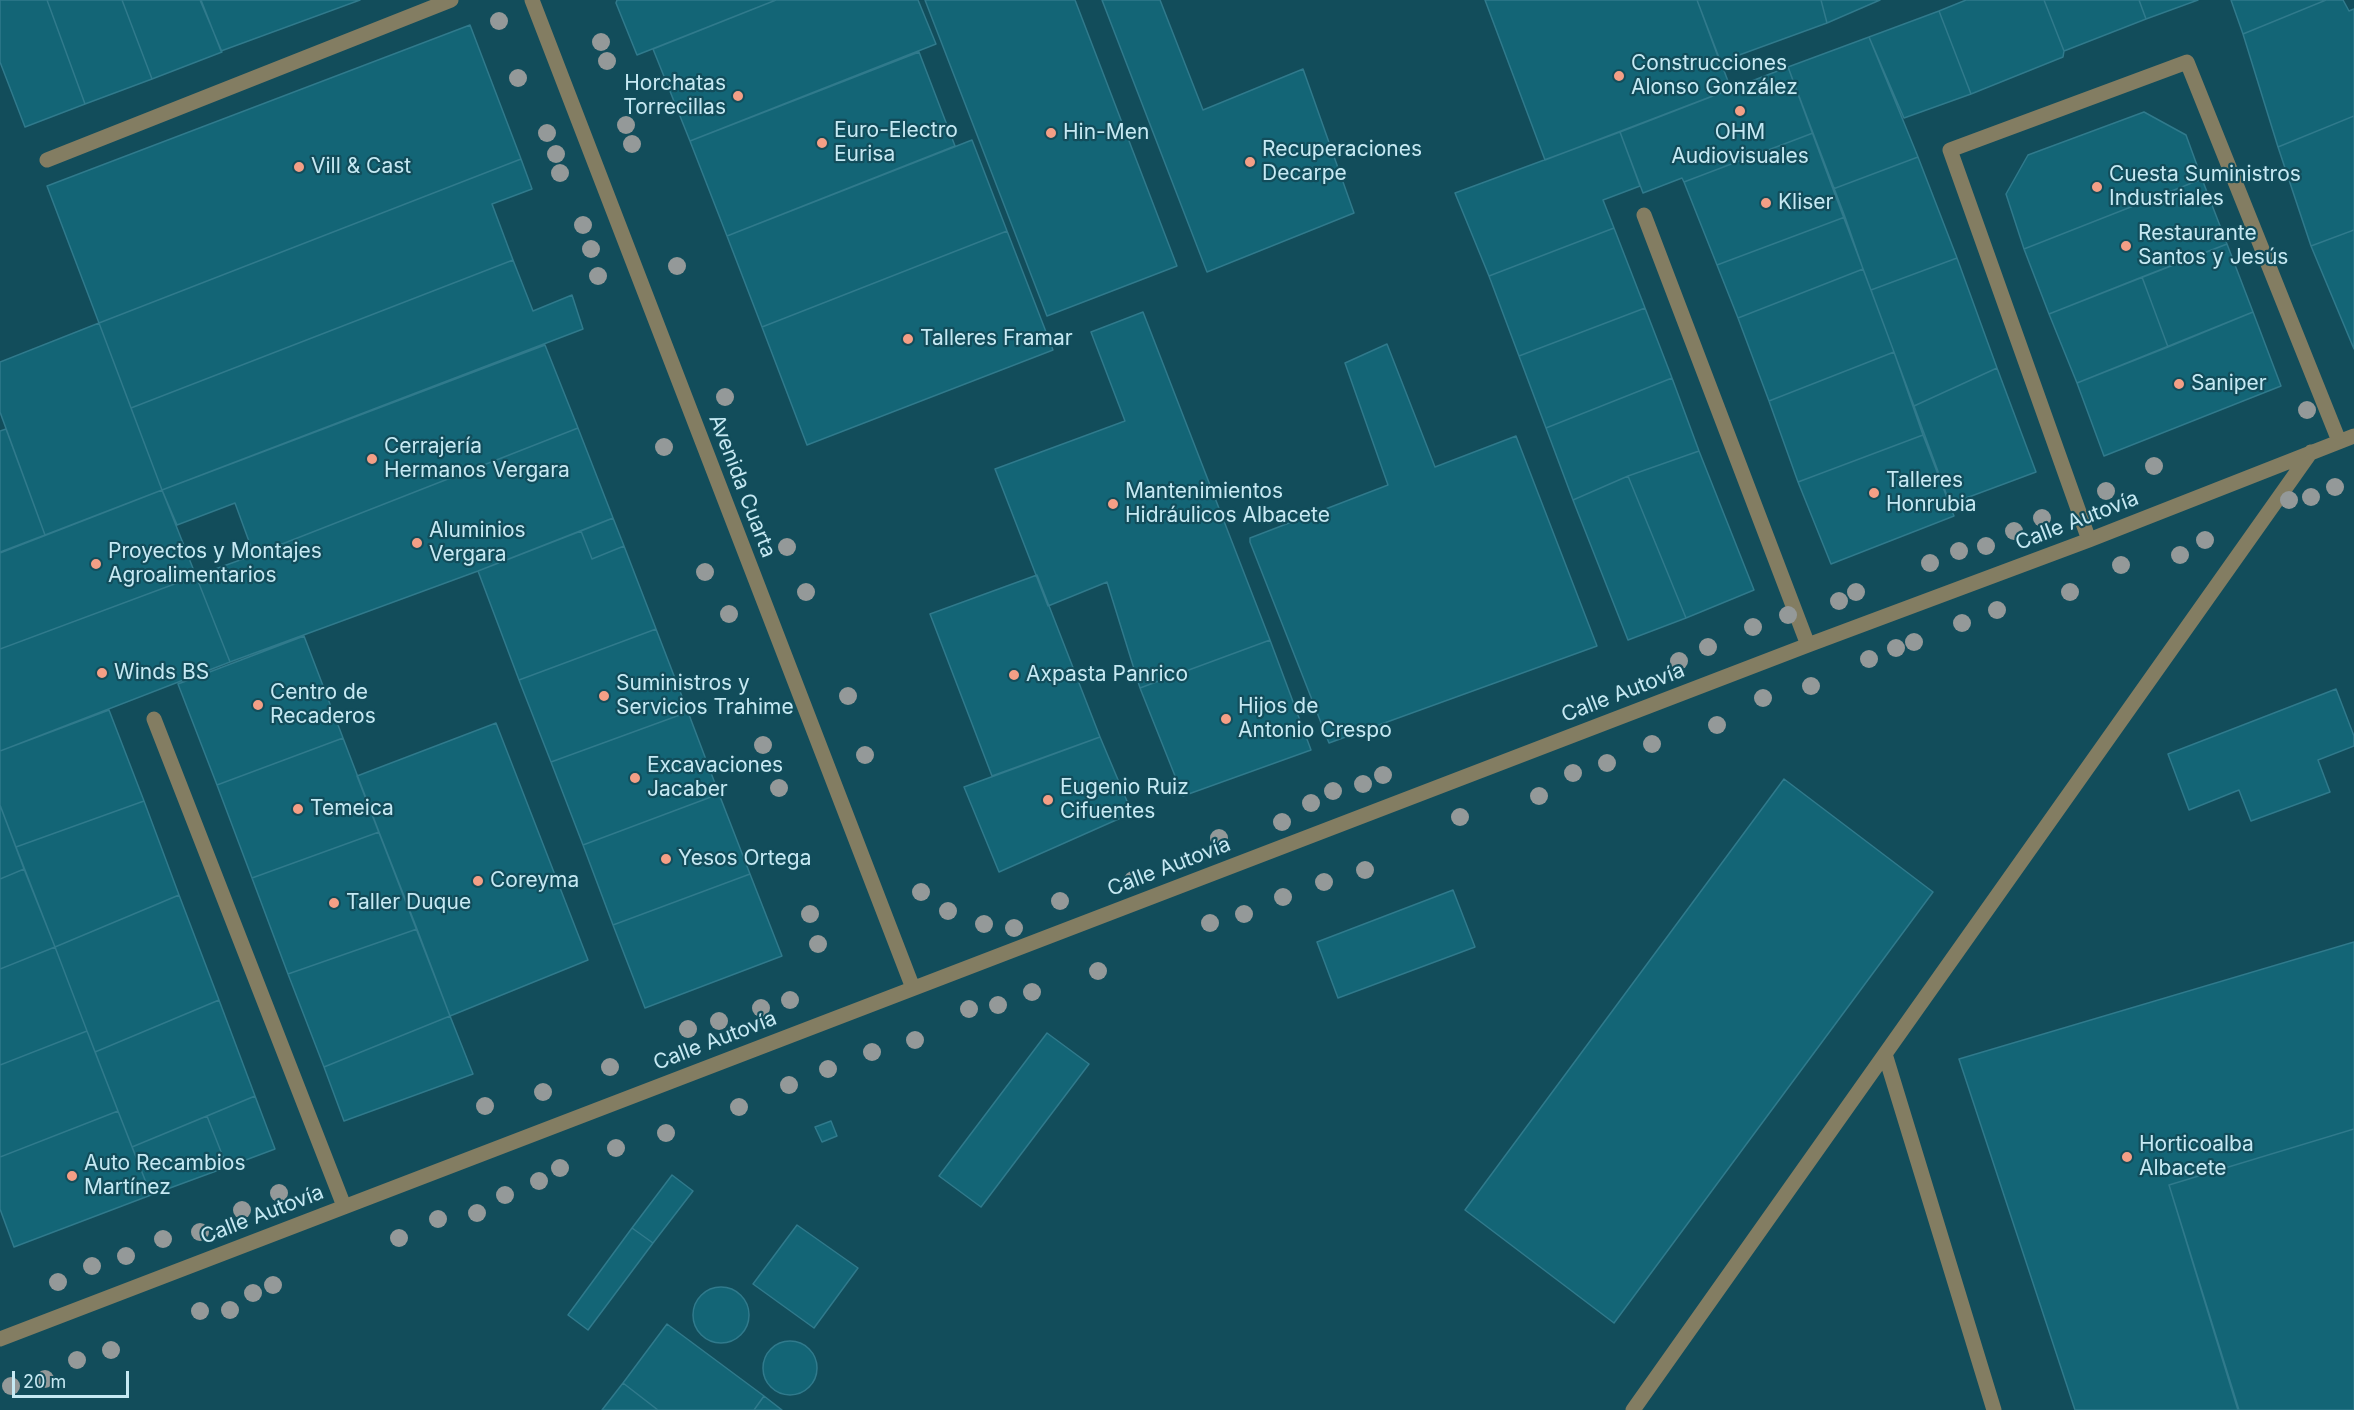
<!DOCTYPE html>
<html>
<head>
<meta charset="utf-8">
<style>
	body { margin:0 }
	#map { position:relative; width:2354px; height:1410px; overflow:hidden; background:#124d5b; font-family:Inter,sans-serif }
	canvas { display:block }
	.scale { position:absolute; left:12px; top:1371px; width:117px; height:27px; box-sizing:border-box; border:3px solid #c6e9f3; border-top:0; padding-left:8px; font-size:18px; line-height:21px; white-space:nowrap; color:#c6e9f3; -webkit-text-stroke:4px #124d5b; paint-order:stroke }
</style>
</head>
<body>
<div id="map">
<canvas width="2354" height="1410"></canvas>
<div class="scale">20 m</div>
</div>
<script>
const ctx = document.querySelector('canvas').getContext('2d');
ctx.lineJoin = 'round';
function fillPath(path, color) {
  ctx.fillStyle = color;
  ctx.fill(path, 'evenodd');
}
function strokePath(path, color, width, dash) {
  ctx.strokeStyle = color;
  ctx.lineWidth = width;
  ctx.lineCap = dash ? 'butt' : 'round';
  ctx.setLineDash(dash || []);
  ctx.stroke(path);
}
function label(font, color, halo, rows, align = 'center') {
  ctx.font = font + ' Inter,sans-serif';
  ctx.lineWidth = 4.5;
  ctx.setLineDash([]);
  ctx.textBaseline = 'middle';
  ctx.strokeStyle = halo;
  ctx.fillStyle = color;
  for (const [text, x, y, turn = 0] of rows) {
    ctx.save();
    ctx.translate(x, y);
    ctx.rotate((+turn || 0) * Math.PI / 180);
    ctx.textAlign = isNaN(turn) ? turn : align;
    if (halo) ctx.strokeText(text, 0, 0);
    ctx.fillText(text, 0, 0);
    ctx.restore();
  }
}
const building = new Path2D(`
	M0 0H47L85 104 25 127 0 62Z
	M47 0H122L152 79 85 104Z
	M122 0H200L222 52 152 79Z
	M201 0H360L221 51Z
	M617 0H776L637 55 616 3Z
	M776 0H918L936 44 690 141 653 49Z
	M925 0H1075L1177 266 1047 316Z
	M1102 0H1160L1203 110 1303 69 1354 213 1207 272Z
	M1485 0H1697L1731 89 1545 160Z
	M1697 0H1821L1827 23 1720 62Z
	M1821 0H1880L1827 23Z
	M1966 0H2044L2064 51 2063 57 1971 94 1939 11Z
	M2044 0H2139L2146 19 2064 51Z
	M2139 0H2198L2146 19Z
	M2231 0H2326L2243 34Z
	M2326 0H2343L2349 11 2354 9V116L2278 147 2243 34Z
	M1939 11 1971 94 1904 118 1869 37Z
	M470 25 521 159 99 323 47 186Z
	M1869 37 1918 157 1833 189 1788 67Z
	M919 52 955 146 727 236 690 141Z
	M1788 67 1813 133 1684 182 1682 178 1643 193 1620 132Z
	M2144 112 2186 135 2202 179 2024 249 2006 194 2028 155Z
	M2354 116V230L2311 246 2278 147Z
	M1620 132 1640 186 1603 200 1614 228 1489 276 1455 193Z
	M1813 133 1845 217 1717 265 1684 182Z
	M972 140 1007 231 762 327 727 236Z
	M1918 157 1957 258 1871 290 1833 189Z
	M521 159 532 189 492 204 513 260 131 408 99 323Z
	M2202 179 2227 244 2049 314 2024 249Z
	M1845 217 1863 269 1738 318 1717 265Z
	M1614 228 1645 308 1519 356 1489 276Z
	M2354 230V349L2311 246Z
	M1007 231 1053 350 807 445 762 327Z
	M2227 244 2253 312 2168 347 2142 277Z
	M1957 258 1997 368 1914 406 1871 290Z
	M513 260 533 311 572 295 583 329 162 490 131 408Z
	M1863 269 1894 352 1769 401 1738 318Z
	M2142 277 2168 347 2077 383 2049 314Z
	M1645 308 1672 378 1546 428 1519 356Z
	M1143 312 1270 640 1140 688 1107 582 1048 606 995 469 1125 421 1091 332Z
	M2253 312 2281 386 2104 456 2077 383Z
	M99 323 162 490 45 535 0 412V362Z
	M1387 344 1435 467 1516 436 1597 646 1329 743 1250 542V538L1388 485 1345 363Z
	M545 345 578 428 254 555 235 503 177 525 162 490Z
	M1894 352 1923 435 1798 482 1769 401Z
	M1997 368 2036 472 1950 504 1914 406Z
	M1672 378 1699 451 1628 476 1573 500 1546 428Z
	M578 428 613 518 478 571 230 662 196 576 254 555Z
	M6 429 45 535 0 552V431Z
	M1923 435 1954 516 1831 564 1798 482Z
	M1699 451 1754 590 1686 618 1628 476Z
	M1628 476 1686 618 1628 640 1573 500Z
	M162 490 196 576 0 649V553Z
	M613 518 624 546 592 559 581 531Z
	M581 531 592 559 624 546 656 629 519 680 478 571Z
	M1037 575 1100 737 992 776 930 614Z
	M196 576 230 662 0 751V649Z
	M656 629 688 712 551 762 519 680Z
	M304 636 343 738 217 785 178 684Z
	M1270 640 1311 750 1183 796 1140 688Z
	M2336 689 2354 736V746L2318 760 2330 792 2251 821 2239 790 2189 810 2168 754Z
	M109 710 144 801 16 847 0 805V751Z
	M688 712 719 794 583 845 551 762Z
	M496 723 588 960 450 1016 357 776Z
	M1100 737 1132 813 999 872 964 787Z
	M343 738 379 832 252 878 217 785Z
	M1784 779 1933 892 1614 1323 1465 1210Z
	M719 794 750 874 613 925 583 845Z
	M144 801 179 895 55 947 16 847Z
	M0 805 24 869 0 879Z
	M379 832 417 929 288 974 252 878Z
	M24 869 55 947 0 969V879Z
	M750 874 782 956 645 1008 613 925Z
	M1453 890 1475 947 1338 998 1317 942Z
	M179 895 219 1000 95 1052 55 947Z
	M417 929 450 1016 324 1067 288 974Z
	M2354 942V1129L2169 1185 2238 1410H2075L1959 1059Z
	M55 947 87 1031 0 1065V969Z
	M219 1000 255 1096 132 1147 95 1052Z
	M450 1016 473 1074 344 1121 324 1067Z
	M87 1031 118 1111 0 1157V1065Z
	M1047 1033 1089 1064 981 1207 939 1176Z
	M255 1096 275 1149 227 1167 207 1116Z
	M118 1111 151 1195 14 1247 0 1209V1157Z
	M207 1116 227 1167 151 1195 132 1147Z
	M831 1121 837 1136 822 1142 815 1127Z
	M2354 1129V1410H2239L2169 1185Z
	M672 1175 693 1191 653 1243 632 1228Z
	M797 1225 858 1268 814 1328 753 1284Z
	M632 1228 653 1243 588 1330 568 1315Z
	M693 1315a28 28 0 1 1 56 0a28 28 0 1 1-56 0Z
	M667 1324 764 1396 754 1410H658L623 1383Z
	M763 1368a27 27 0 1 1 54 0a27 27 0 1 1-54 0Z
	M623 1383 658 1410H602Z
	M764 1396 782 1410H754Z`);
fillPath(building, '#136576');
strokePath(building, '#307a8c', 1.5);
strokePath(new Path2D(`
	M532 0 913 988
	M47 160 451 0
	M1644 215 1808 645
	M2089 540 1950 150 2187 62 2339 441
	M154 719 344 1206
	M1885 1054 1994 1410
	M0 1339 1808 645 2089 540 2354 436
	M1633 1410 2311 452`), '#837d62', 15);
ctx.fillStyle = '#949999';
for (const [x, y] of [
	[499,21],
	[601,42],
	[607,61],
	[518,78],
	[626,125],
	[547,133],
	[632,144],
	[556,154],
	[560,173],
	[583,225],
	[591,249],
	[677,266],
	[598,276],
	[725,397],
	[2307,410],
	[664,447],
	[2154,466],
	[2335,487],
	[2106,491],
	[2311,497],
	[2289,500],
	[2042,518],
	[2014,531],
	[2205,540],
	[1986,546],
	[787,547],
	[1959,551],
	[2180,555],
	[1930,563],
	[2121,565],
	[705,572],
	[806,592],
	[1856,592],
	[2070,592],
	[1839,601],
	[1997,610],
	[729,614],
	[1788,615],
	[1962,623],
	[1753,627],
	[1914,642],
	[1708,647],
	[1896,648],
	[1869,659],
	[1679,661],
	[1811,686],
	[848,696],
	[1763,698],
	[1717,725],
	[1652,744],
	[763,745],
	[865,755],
	[1607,763],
	[1573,773],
	[1383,775],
	[1363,784],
	[779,788],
	[1333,791],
	[1539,796],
	[1311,803],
	[1460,817],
	[1282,822],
	[1219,838],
	[1365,870],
	[1133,880],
	[1324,882],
	[921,892],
	[1283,897],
	[1060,901],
	[948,911],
	[810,914],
	[1244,914],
	[1210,923],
	[984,924],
	[1014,928],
	[818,944],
	[1098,971],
	[1032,992],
	[790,1000],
	[998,1005],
	[761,1008],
	[969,1009],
	[719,1021],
	[688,1029],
	[915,1040],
	[872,1052],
	[610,1067],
	[828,1069],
	[789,1085],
	[543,1092],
	[485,1106],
	[739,1107],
	[666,1133],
	[616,1148],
	[560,1168],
	[539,1181],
	[279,1193],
	[505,1195],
	[242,1210],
	[477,1213],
	[438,1219],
	[200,1232],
	[399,1238],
	[163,1239],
	[126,1256],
	[92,1266],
	[58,1282],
	[273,1285],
	[253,1293],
	[230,1310],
	[200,1311],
	[111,1350],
	[77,1360],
	[45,1379],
	[11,1386]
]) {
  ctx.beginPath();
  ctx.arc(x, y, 9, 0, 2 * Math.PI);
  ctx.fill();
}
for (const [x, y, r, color] of [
	[1619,76,6,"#f49f86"],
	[738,96,6,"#f49f86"],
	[1740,111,6,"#f49f86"],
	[1051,133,6,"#f49f86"],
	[822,143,6,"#f49f86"],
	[1250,162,6,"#f49f86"],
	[299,167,6,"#f49f86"],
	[2097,187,6,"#f49f86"],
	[1766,203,6,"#f49f86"],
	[2126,246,6,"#f49f86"],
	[908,339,6,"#f49f86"],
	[2179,384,6,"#f49f86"],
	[372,459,6,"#f49f86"],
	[1874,493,6,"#f49f86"],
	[1113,504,6,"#f49f86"],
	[417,543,6,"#f49f86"],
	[96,564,6,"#f49f86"],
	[102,673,6,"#f49f86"],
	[1014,675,6,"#f49f86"],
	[604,696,6,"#f49f86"],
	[258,705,6,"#f49f86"],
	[1226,719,6,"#f49f86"],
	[635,778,6,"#f49f86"],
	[1048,800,6,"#f49f86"],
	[298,809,6,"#f49f86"],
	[666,859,6,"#f49f86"],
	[478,881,6,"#f49f86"],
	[334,903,6,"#f49f86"],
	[2127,1157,6,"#f49f86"],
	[72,1176,6,"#f49f86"]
]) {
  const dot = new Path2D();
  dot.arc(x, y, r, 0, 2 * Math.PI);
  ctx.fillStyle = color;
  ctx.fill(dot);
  strokePath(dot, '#124d5b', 2);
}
label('21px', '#c6e9f3', '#124d5b', [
	["Construcciones",1631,64],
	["Alonso González",1631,88],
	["Horchatas",726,84,"right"],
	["Torrecillas",726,108,"right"],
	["Euro-Electro",834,131],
	["Eurisa",834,155],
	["Hin-Men",1063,133],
	["OHM",1740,133,"center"],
	["Audiovisuales",1740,157,"center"],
	["Recuperaciones",1262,150],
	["Decarpe",1262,174],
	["Vill & Cast",311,167],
	["Cuesta Suministros",2109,175],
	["Industriales",2109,199],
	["Kliser",1778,203],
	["Restaurante",2138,234],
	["Santos y Jesús",2138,258],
	["Talleres Framar",920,339],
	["Saniper",2191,384],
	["Cerrajería",384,447],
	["Hermanos Vergara",384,471],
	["Talleres",1886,481],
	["Honrubia",1886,505],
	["Mantenimientos",1125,492],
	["Hidráulicos Albacete",1125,516],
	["Aluminios",429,531],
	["Vergara",429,555],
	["Proyectos y Montajes",108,552],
	["Agroalimentarios",108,576],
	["Winds BS",114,673],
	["Axpasta Panrico",1026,675],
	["Suministros y",616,684],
	["Servicios Trahime",616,708],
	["Centro de",270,693],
	["Recaderos",270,717],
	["Hijos de",1238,707],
	["Antonio Crespo",1238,731],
	["Excavaciones",647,766],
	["Jacaber",647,790],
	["Eugenio Ruiz",1060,788],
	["Cifuentes",1060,812],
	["Temeica",310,809],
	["Yesos Ortega",678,859],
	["Coreyma",490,881],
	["Taller Duque",346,903],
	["Horticoalba",2139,1145],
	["Albacete",2139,1169],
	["Auto Recambios",84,1164],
	["Martínez",84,1188]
], 'left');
label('21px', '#c6e9f3', '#124d5b', [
	["Avenida Cuarta",742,486,69],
	["Calle Autovía",2077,521,-21],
	["Calle Autovía",1623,693,-21],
	["Calle Autovía",1169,867,-21],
	["Calle Autovía",715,1041,-21],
	["Calle Autovía",262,1215,-21]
]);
</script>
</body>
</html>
